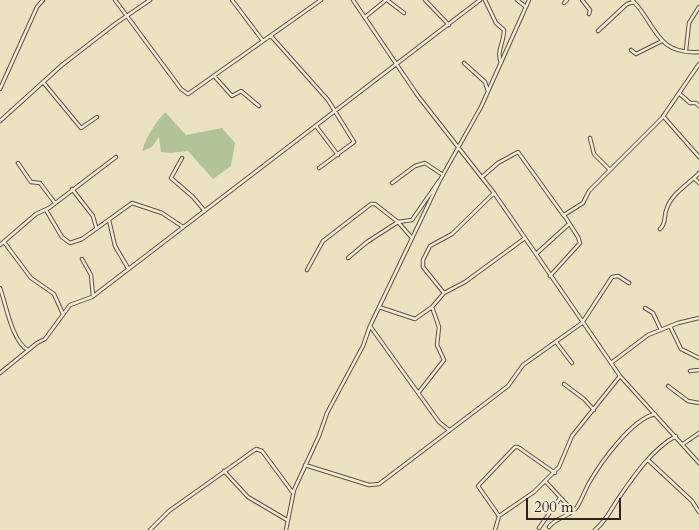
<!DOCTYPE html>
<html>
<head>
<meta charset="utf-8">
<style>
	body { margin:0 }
	#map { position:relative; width:699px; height:530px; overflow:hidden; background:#ebe2c1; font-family:Cardo,serif }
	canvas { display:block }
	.scale { position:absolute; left:526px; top:498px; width:95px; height:22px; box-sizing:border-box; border:2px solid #2f211c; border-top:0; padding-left:6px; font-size:15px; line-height:18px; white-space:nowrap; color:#2f211c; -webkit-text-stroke:4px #f2ecd7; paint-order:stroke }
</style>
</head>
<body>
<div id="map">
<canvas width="699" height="530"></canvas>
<div class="scale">200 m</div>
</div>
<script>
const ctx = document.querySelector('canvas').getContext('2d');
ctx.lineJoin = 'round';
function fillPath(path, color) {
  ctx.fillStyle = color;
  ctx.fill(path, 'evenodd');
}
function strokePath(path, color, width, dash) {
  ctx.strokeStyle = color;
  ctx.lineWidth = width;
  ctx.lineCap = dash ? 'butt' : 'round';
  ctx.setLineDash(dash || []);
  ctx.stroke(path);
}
fillPath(new Path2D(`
	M165 112 186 135 222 128 235 143 231 166 213 179 188 151 171 153 161 152 159 137 152 147 143 151C143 140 158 120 165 112Z`), '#b2c497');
const street = new Path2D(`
	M115 0 181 89 188 94 321 0
	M232 0 263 41
	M353 0 418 96 494 193 620 376 699 463
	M387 0 404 13
	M425 0 449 25
	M485 0 496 23 504 30C504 43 496 51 501 63
	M517 0 526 7
	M582 0 590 10 589 14
	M632 0C656 23 655 55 699 52
	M564 3 567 0
	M365 17 386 0
	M598 31 627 4 634 2
	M271 36 328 100 354 142 319 168
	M631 50 636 54 662 41
	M686 50 689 23 699 7
	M464 63 485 82 488 91
	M215 77 232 96 241 91 259 106
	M43 82 81 128 97 117
	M0 89 37 7 43 0
	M680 94 690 103H696L699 106
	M663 116 699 157
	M0 121 62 65 115 24 150 0
	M316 126 338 155
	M590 138 594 154 610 170
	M182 158 171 178 193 197 204 210
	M18 163 31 182 40 183 55 203
	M482 177 498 163 518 152 564 216
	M694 178 699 183
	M392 183 415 166 425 163 443 175
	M72 189 93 216 96 227
	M46 210 62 237 70 243 82 239 132 203 162 213 183 227
	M109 220 115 246 128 268
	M660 229C667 223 663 216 667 208 672 193 689 184 699 173
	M4 242 31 278 54 294 63 314
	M0 245 36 214 49 208 116 157
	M536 254 569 224
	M348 258 367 242 398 222 412 220 439 181
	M82 259 91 275 93 296
	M307 270 323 241 371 204H375L398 222 412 238
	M550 276 580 243 578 237 564 215 583 203 589 191 662 118 699 64
	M0 288C6 304 12 342 28 350
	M444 293 423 267V260L430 246 452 234 494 193
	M379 307 415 319 432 307 444 293 465 282 525 238
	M645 308 653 313 661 330
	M370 326 439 422 449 430
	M670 326 681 349 699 358
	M556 342 572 363
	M611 363 648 335 678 323 699 318
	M690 371 699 370
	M0 373 37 343 45 339 70 305 92 297 480 0
	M564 384 584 399 594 410
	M668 386 688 401 699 403
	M419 392 444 360 437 345 439 327 432 307
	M683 444 699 433
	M648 460 692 501 699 512
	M305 465 369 485 379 484 508 386 523 365 582 323 612 277 618 276 629 283
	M224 471 248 497 287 520
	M546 482 573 511
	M499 516 478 486 515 447H518L555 473
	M549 527C556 517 570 517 577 507 582 499 585 490 589 483 601 462 632 419 655 414
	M539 528 560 498
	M150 530 169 511 256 449 262 451 293 493
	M286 530 294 490 319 436 327 413 363 346 370 326 440 180 481 107 529 0
	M495 530 499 516 534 492 559 467 572 436 620 376
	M595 530C606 521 610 511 618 499 633 477 652 449 676 436`);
strokePath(street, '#5e5145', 4.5);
strokePath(street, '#f2ecd7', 2.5);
</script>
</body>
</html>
